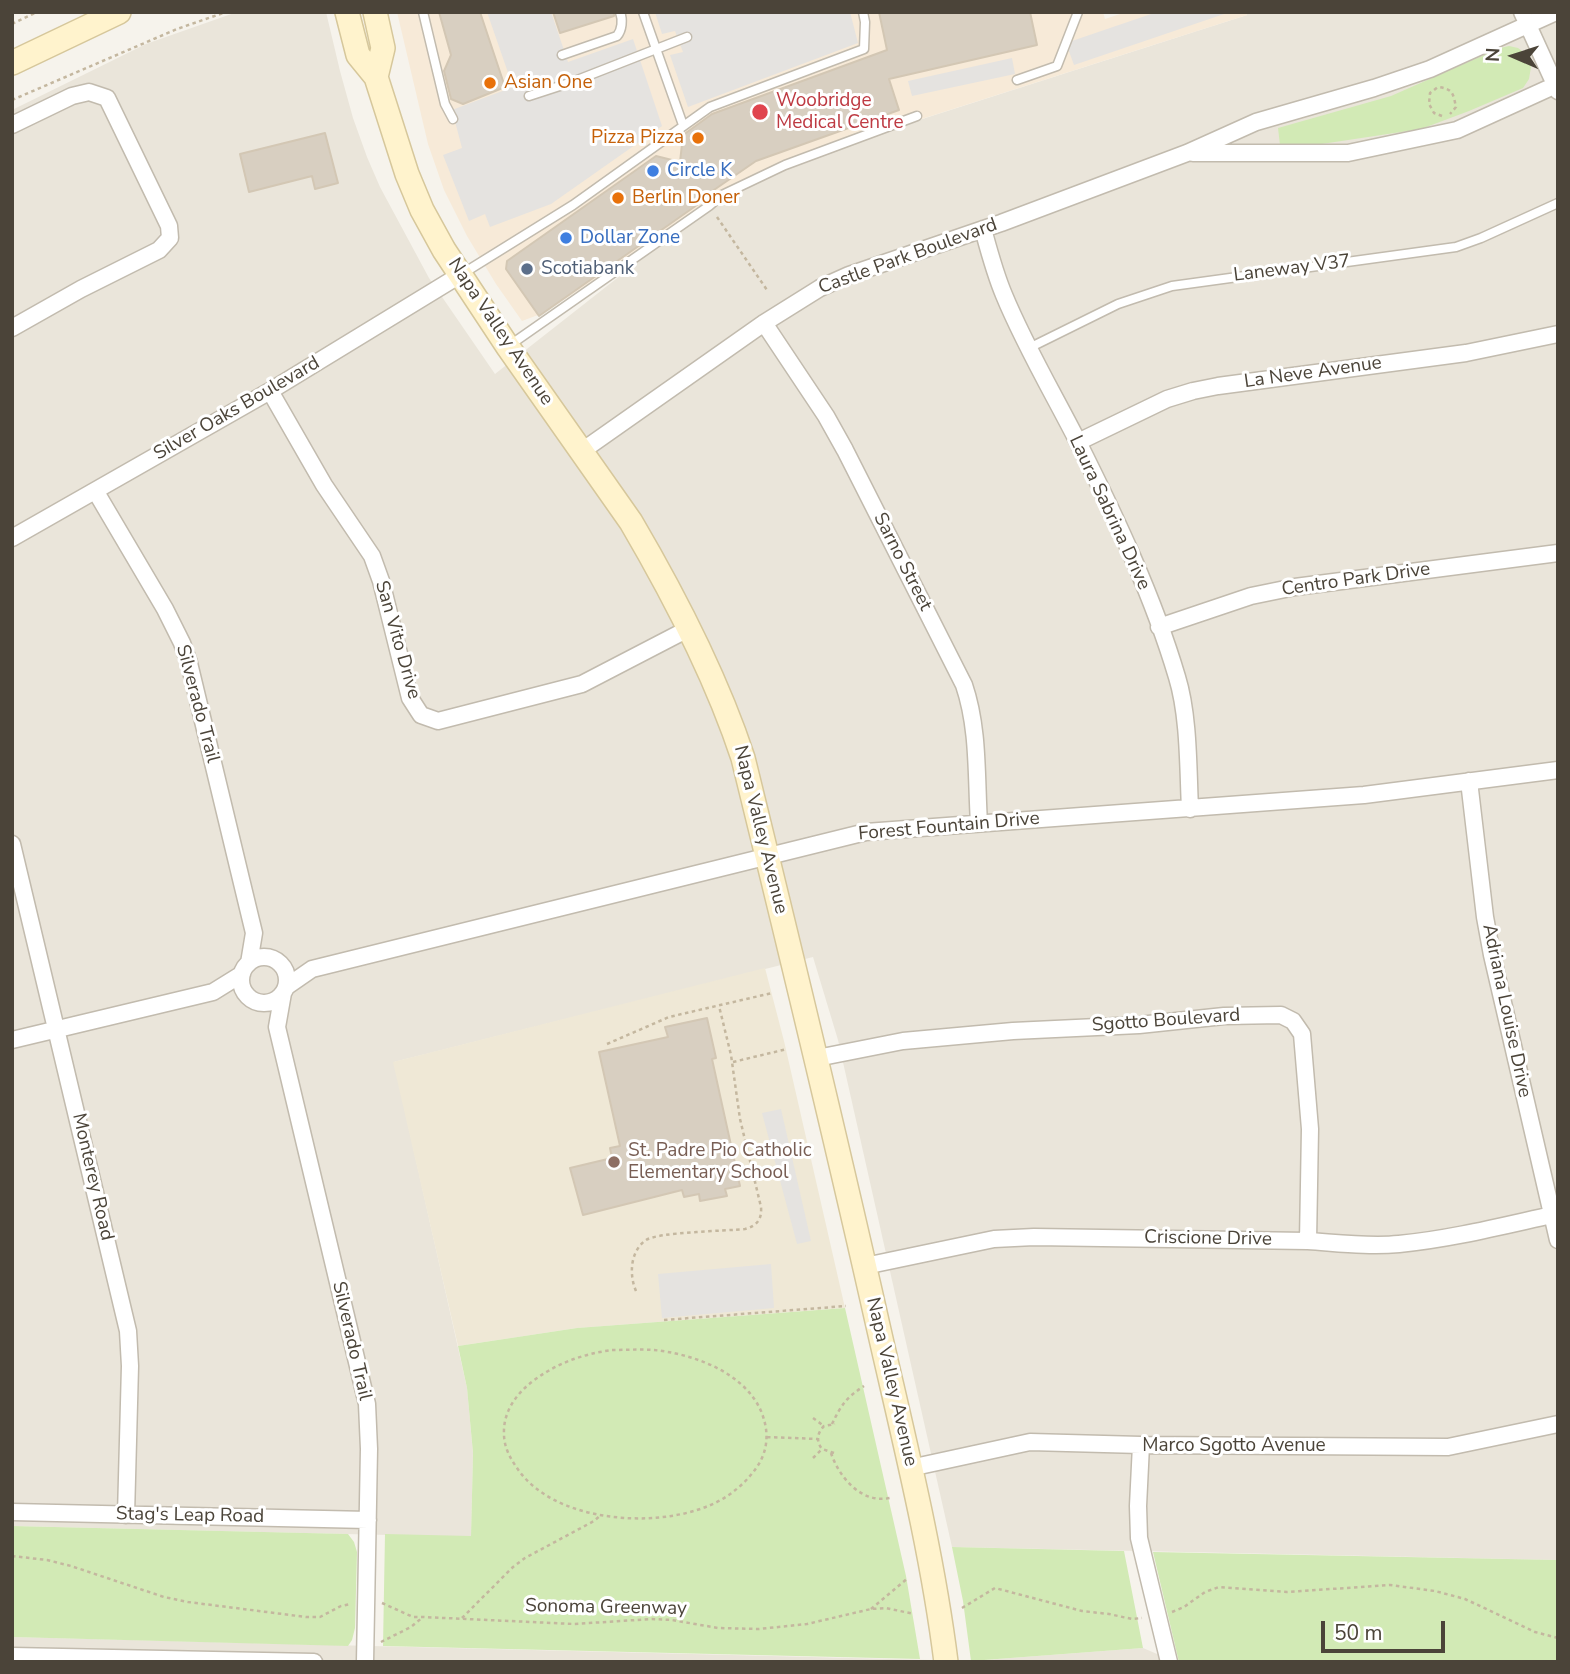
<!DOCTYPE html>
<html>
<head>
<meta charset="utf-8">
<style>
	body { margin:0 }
	#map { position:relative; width:1570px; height:1674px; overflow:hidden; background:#f6f3ec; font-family:"Nunito Sans",sans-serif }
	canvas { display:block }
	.frame { position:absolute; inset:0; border:14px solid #4b4439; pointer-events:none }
	.north { position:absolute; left:1479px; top:21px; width:70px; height:70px; -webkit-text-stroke:5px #fff; paint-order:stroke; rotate:273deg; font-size:19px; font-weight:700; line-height:28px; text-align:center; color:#4b4439 }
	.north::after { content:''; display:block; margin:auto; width:24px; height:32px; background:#4b4439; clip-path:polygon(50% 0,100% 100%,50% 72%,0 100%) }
	.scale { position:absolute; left:1321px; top:1621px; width:124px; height:32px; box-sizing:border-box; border:4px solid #4b4439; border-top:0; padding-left:9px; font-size:21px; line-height:24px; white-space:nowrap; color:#4b4439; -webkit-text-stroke:5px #fff; paint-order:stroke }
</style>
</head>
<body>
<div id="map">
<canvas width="1570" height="1674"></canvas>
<div class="frame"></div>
<div class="north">N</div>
<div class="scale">50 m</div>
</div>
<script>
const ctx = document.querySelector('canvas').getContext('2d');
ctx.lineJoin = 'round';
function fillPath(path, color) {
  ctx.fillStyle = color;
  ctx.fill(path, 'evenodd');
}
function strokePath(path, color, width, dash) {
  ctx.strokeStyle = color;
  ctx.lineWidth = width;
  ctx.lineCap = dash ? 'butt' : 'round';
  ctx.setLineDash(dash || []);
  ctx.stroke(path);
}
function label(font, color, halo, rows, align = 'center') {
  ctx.font = font + ' "Nunito Sans",sans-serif';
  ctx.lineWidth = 6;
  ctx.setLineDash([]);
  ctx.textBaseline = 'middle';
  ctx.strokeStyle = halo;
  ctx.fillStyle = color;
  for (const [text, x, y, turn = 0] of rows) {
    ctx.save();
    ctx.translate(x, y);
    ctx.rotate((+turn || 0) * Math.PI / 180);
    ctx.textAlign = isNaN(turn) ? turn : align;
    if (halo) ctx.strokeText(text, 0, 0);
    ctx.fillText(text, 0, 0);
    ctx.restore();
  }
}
fillPath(new Path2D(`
	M237 12H326L340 71 353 118 367 157 380 187 429 278 495 374 709 206 785 163 1247 15 1246 12H1558V1560L952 1547 838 1040 813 957 394 1062 467 1388 473 1453 471 1537 12 1526V110L146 44Z
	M12 1637 971 1661 1143 1648 1176 1662H12Z`), '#eae5da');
fillPath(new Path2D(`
	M397 12H1103L1105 19 1126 12H1246L1247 15 784 163 709 206 539 316 538 315 522 321 496 284 467 236 444 190 428 144Z`), '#f7ead8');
fillPath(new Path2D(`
	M765 968 784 1041 845 1308 577 1328 458 1346 393 1062Z`), '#efe8d6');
fillPath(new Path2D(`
	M1509 46 1518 48 1526 54 1531 67 1529 79 1523 88 1469 111 1421 129 1315 145H1280L1278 128 1391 96 1500 48Z
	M845 1308 906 1576 920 1659 383 1646 385 1534 471 1536 473 1453 467 1388 458 1346 577 1328Z
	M12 1526 348 1534 354 1542 357 1552 355 1628 352 1640 348 1646 12 1637Z
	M952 1547 1124 1551 1143 1648 971 1661 963 1601Z
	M1153 1552 1558 1560V1662H1179Z`), '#d2eab5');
fillPath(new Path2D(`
	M487 12H551L568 62 633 39 662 126 551 204 490 227 485 214 469 221 443 155 462 148 452 110 513 87Z
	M655 12H850L858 43 688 107 670 55 683 52 675 31 662 34Z
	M1157 12H1230L1074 65 1066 43Z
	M1012 58 1015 74 912 96 908 81Z
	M781 1109 811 1241 797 1244 762 1113Z
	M771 1264 774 1308 662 1318 658 1274Z`), '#e5e3e0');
const building = new Path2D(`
	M439 12H480L505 87 463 104 451 99 444 71 451 55Z
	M553 12H614V16L560 33Z
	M879 12H1030L1037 45 889 79 899 110 756 161 695 203 697 205 539 316 506 269 507 261 656 156 680 162 683 135 712 114 887 50Z
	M325 133 338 183 315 189 312 176 249 192 240 154Z
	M707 1018 716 1058 712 1059 740 1186 725 1189 727 1196 700 1201 699 1194 684 1197 682 1190 583 1215 570 1168 612 1158 610 1148 620 1146 599 1052 668 1037 665 1027Z`);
fillPath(building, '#d8cfc1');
strokePath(building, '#d3c7b4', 2);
const lane = new Path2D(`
	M423 12 445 104 453 119
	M643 12 683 125
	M562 55 617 36C622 30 623 20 620 12
	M1017 80 1057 66 1078 12
	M529 96 572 82 687 37
	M462 274 573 205 710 107 864 49 865 22 863 12
	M510 345 709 206 722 195 785 165 917 116
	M1029 348 1118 304 1172 286 1456 247 1481 238 1558 203`);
const street = new Path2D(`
	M1522 12 1558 91
	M12 125 72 96 89 92 107 98 169 226 170 238 159 250 81 289 12 328
	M1193 153H1348L1457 130 1558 84
	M983 229C989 251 995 274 1004 295 1025 346 1053 393 1078 442 1116 518 1153 596 1177 677 1189 716 1188 768 1190 809
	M764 323 826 416 845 450 964 685C979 729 976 777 979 823
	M270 391 324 485 372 556 381 581 410 698 421 715 438 721 582 684 688 629
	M1078 442 1167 399 1193 391 1218 386 1466 353 1558 334
	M582 451 764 323 820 288 849 275 1001 223 1187 153 1256 122 1374 88 1430 69 1556 12
	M96 492 165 609 182 643 189 663 254 933 249 963
	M12 538 270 391 460 275
	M1159 627 1251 596 1295 587 1558 553
	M1469 781 1485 917 1492 955 1558 1240
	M12 844 128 1331 130 1366 126 1515
	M241 980a23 23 0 1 1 46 0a23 23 0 1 1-46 0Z
	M286 987 312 969 866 832 1364 795 1558 770
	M283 993 277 1027 367 1404 369 1449 365 1662
	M12 1040 213 992 242 974
	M817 1058 903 1041 1013 1031 1139 1025 1224 1016 1281 1015 1293 1021 1302 1034 1310 1129 1308 1241
	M865 1266 994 1239 1034 1237 1308 1241C1338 1243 1369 1247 1399 1244 1451 1239 1502 1226 1552 1215
	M1141 1445 1138 1506 1139 1538 1169 1662
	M910 1468 1030 1442 1141 1445 1448 1447 1558 1424
	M12 1512 368 1520
	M12 1656 314 1662`);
const secondary = new Path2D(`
	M347 12 358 55 376 77 407 174 422 210 444 250 508 347 631 522C675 597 716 676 743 758 790 949 836 1139 879 1330 904 1440 932 1550 946 1662
	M375 12 383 48 376 77
	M12 63 119 12`);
strokePath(lane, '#c2bbae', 11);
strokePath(street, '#c2bbae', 19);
strokePath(secondary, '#d6c79b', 26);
strokePath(new Path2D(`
	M12 24 37 12
	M12 100 177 29 226 12
	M1442 116 1434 113 1429 104 1430 93 1438 87C1453 89 1453 93 1456 107L1450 114
	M717 217 767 290
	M607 1044 669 1017 772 993
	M733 1062 787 1049
	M636 1291C629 1275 630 1251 646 1240 658 1232 726 1231 745 1229 757 1226 762 1219 761 1207L740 1119 731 1055 719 1006
	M664 1320 846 1306
	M612 1350C626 1350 640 1349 654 1350 693 1354 744 1372 761 1411 768 1428 769 1445 760 1462 749 1481 729 1498 708 1506 653 1529 553 1522 517 1468 510 1458 504 1447 504 1434 503 1412 516 1394 533 1381 557 1363 583 1354 612 1350Z
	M813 1418 824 1426
	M832 1424C841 1405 847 1397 864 1386
	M767 1437 818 1439
	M831 1453C839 1477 861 1504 890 1498
	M834 1453 822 1449C816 1441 817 1433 824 1426L835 1424
	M813 1458 822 1449
	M12 1556 47 1560 71 1566 164 1597 188 1602 306 1617H320L341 1606 351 1604
	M382 1603 413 1617H423L574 1624 652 1619 672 1620 718 1628 759 1629 807 1624 871 1609 886 1608 914 1614
	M962 1608 995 1588 1082 1611 1109 1614 1132 1619 1142 1618
	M871 1609 908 1578
	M1172 1612 1184 1607 1205 1592 1219 1587 1287 1592 1390 1585 1435 1591 1465 1599 1535 1632 1558 1638
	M462 1618 513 1567 525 1558 594 1521 601 1515
	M381 1642 411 1627 423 1617`), '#c4b79f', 2.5, [3.5, 3.5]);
strokePath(lane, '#fff', 8);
strokePath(street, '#fff', 16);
strokePath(secondary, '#fff3cd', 23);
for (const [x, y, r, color] of [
	[490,83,7,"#e8710a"],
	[760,112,9,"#e0444e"],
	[698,138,7,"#e8710a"],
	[653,171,7,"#3f7fe0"],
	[618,198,7,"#e8710a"],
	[566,238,7,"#3f7fe0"],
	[527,269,7,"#5c6f8a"],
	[614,1162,7,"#8d6e63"]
]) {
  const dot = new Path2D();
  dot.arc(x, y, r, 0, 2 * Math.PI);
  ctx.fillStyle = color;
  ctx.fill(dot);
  strokePath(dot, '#fff', 2.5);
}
label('19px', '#c56008', '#fff', [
	["Asian One",504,83],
	["Pizza Pizza",684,138,"right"],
	["Berlin Doner",632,198]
], 'left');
label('19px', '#be3a42', '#fff', [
	["Woobridge",776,101],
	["Medical Centre",776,123]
], 'left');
label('19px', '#366cbe', '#fff', [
	["Circle K",667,171],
	["Dollar Zone",580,238]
], 'left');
label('19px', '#4b4439', '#fff', [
	["Castle Park Boulevard",908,257,-20],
	["Laneway V37",1292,269,-7],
	["Napa Valley Avenue",500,332,56],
	["La Neve Avenue",1313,373,-8],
	["Silver Oaks Boulevard",237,409,-30],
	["Laura Sabrina Drive",1109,513,65],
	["Sarno Street",902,562,63],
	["Centro Park Drive",1356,580,-8],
	["San Vito Drive",397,640,74],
	["Silverado Trail",197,704,75],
	["Forest Fountain Drive",949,827,-5],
	["Napa Valley Avenue",760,830,76],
	["Adriana Louise Drive",1506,1011,78],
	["Sgotto Boulevard",1166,1021,-4],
	["Monterey Road",92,1177,77],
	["Criscione Drive",1208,1239,1],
	["Silverado Trail",351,1341,77],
	["Napa Valley Avenue",891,1382,77],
	["Marco Sgotto Avenue",1234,1446],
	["Stag's Leap Road",190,1516,1],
	["Sonoma Greenway",606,1608,1]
]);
label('19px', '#4e5e75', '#fff', [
	["Scotiabank",541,269]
], 'left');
label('19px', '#785e54', '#fff', [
	["St. Padre Pio Catholic",628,1151],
	["Elementary School",628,1173]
], 'left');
</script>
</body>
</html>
